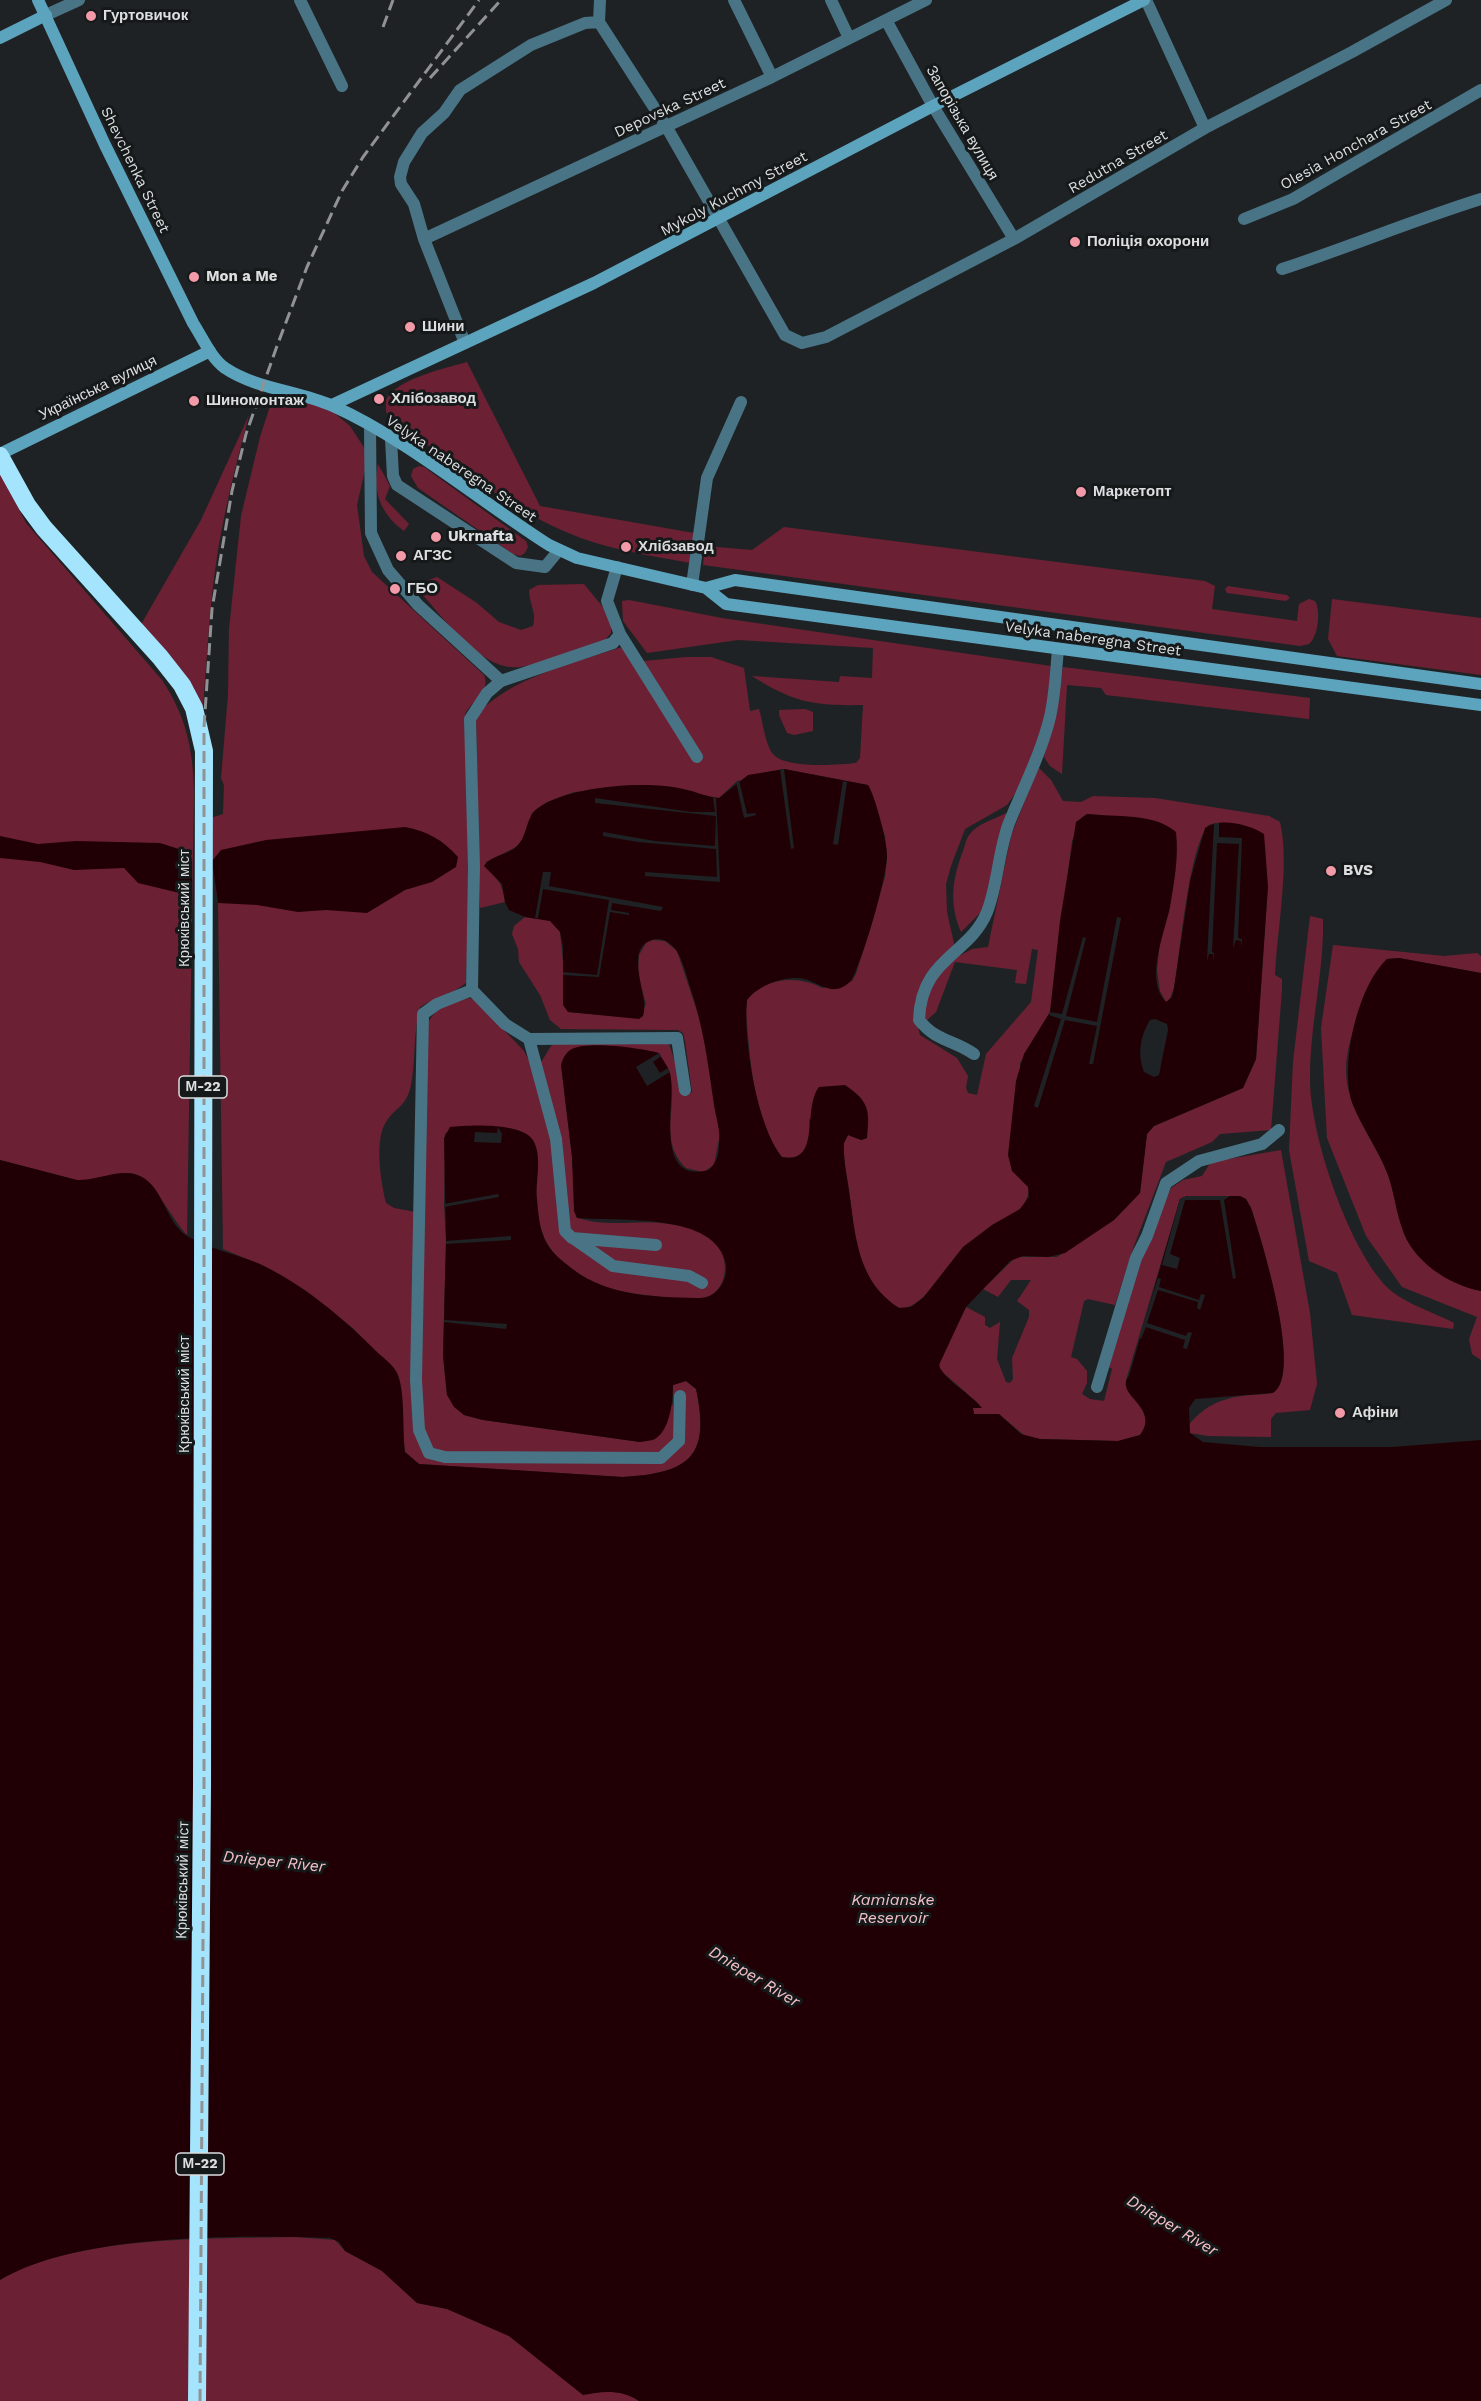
<!DOCTYPE html>
<html>
<head>
<meta charset="utf-8">
<style>
	body { margin:0 }
	canvas { display:block; background:#1f2224 }
</style>
</head>
<body>
<canvas width="1481" height="2401"></canvas>
<script>
const ctx = document.querySelector('canvas').getContext('2d');
ctx.lineJoin = 'round';
function fillPath(path, color) {
  ctx.fillStyle = color;
  ctx.fill(path, 'evenodd');
}
function strokePath(path, color, width, dash) {
  ctx.strokeStyle = color;
  ctx.lineWidth = width;
  ctx.lineCap = dash ? 'butt' : 'round';
  ctx.setLineDash(dash || []);
  ctx.stroke(path);
}
function label(font, color, halo, rows, align = 'center') {
  ctx.font = font + ' "Work Sans",sans-serif';
  ctx.lineWidth = 6;
  ctx.setLineDash([]);
  ctx.textBaseline = 'middle';
  ctx.strokeStyle = halo;
  ctx.fillStyle = color;
  for (const [text, x, y, turn = 0] of rows) {
    ctx.save();
    ctx.translate(x, y);
    ctx.rotate((+turn || 0) * Math.PI / 180);
    ctx.textAlign = isNaN(turn) ? turn : align;
    if (halo) ctx.strokeText(text, 0, 0);
    ctx.fillText(text, 0, 0);
    ctx.restore();
  }
}
fillPath(new Path2D(`
	M467 362 540 506 694 533 690 563C648 555 605 549 566 532 503 505 448 458 393 420L386 412V400C396 379 446 368 467 362Z
	M275 391 327 407 350 426 365 449V470L357 505 364 556 372 572 484 675C491 691 472 701 465 714L470 875 466 983C452 994 435 998 420 1007 413 1033 416 1058 411 1085 406 1108 396 1106 386 1122 374 1140 381 1183 386 1203L394 1208 421 1213 428 1022C441 1003 449 1003 470 998L476 1001 524 1051 530 1063 540 1064 551 1046 557 1043 668 1041 686 1095 692 1092 685 1041 683 1033 678 1030 561 1029 550 1020 540 995 519 962 518 949 512 934 514 926 525 917 551 921 560 932 568 1012 639 1018 646 1004 638 975 639 955 646 943 652 940 665 941 677 951 703 1029 720 1134 714 1165 703 1172 686 1168C653 1135 686 1096 664 1063L564 1057 561 1065 572 1157 576 1217C599 1227 635 1221 661 1223 676 1225 701 1227 713 1239 729 1255 730 1285 709 1297 697 1303 610 1292 596 1285 576 1275 553 1258 544 1237 538 1223 536 1203 536 1188 536 1159 544 1134 507 1128 481 1125 470 1125 445 1133L444 1204 446 1241 443 1356 447 1395 464 1415 483 1420 640 1442 673 1404V1385L686 1381 696 1389C711 1458 688 1473 623 1477L419 1464 405 1452 398 1377 354 1329 317 1300 261 1265 223 1249 218 903 212 861 211 818 223 814 224 785 221 778 228 695 229 629 241 516 260 437Z
	M249 415C237 460 226 504 218 550 209 606 207 662 202 719L139 628 201 520Z
	M378 464 390 486 385 499 409 524 404 531C381 514 372 492 378 464Z
	M419 466 424 467 526 541 528 547 525 553 520 556 513 554 418 488 411 476 413 469Z
	M0 473 26 523 162 680C186 716 193 749 194 791L187 1235C171 1219 151 1172 128 1173 111 1173 95 1181 77 1180L0 1160Z
	M784 527 1205 581 1215 586 1212 609 1297 621 1299 604 1309 599 1315 601C1321 611 1318 637 1309 644L1300 646 703 565 705 546 752 550Z
	M437 577 477 603 499 622 521 630 533 626C537 613 529 603 529 590L538 585 584 584 611 617V633L605 640C578 649 549 663 520 667 482 672 445 620 422 594 423 584 427 580 437 577Z
	M1228 586 1287 595 1290 598 1286 601 1227 593 1225 589Z
	M1332 599 1481 618V675L1337 656 1328 639Z
	M629 600 722 618 1051 666 1046 713 1037 748 1017 791 1007 805 965 829 951 866 946 884 947 912 957 957 972 949 988 947 1011 836 1038 767 1051 780 1063 801 1081 802 1093 796 1155 798 1269 816 1280 822C1290 864 1277 931 1275 975L1282 979V989L1271 1130 1220 1134 1212 1142 1166 1162 1134 1246 1115 1305 1088 1299 1084 1301 1071 1357 1077 1359 1087 1371V1383L1082 1394 1090 1399 1104 1401 1112 1369 1109 1367 1139 1264 1171 1188 1183 1180 1202 1176 1211 1162 1281 1150 1310 1313 1317 1384 1310 1410 1276 1413 1271 1419V1437L1208 1436 1190 1433 1188 1426C1205 1404 1225 1397 1251 1395 1257 1394 1268 1395 1273 1392 1304 1377 1260 1235 1251 1208L1246 1199 1240 1196H1187L1180 1199 1126 1380C1129 1400 1157 1414 1140 1435L1118 1441 1040 1439 1025 1436 999 1414H974L973 1408H981L978 1403 939 1369 940 1361 966 1307 985 1317V1325L990 1328 1000 1322 997 1359 1006 1382 1010 1383 1013 1379 1012 1358 1029 1317V1310L1017 1301 1031 1280H1011L998 1297 983 1289 1016 1257H1057L1114 1220 1140 1193 1147 1134 1154 1126 1243 1088 1256 1059 1268 886 1210 824C1189 841 1180 956 1174 988L1169 1001 1166 1002 1160 991 1157 971 1160 940 1155 821 1088 814 1082 817 1072 841 1050 1012 1020 1063 1021 1180 1029 1187C1029 1219 981 1229 962 1249 948 1264 919 1316 897 1307 857 1290 855 1233 850 1198 848 1180 843 1161 844 1143L848 1135 862 1140 867 1138 809 1119C811 1139 808 1162 782 1157 753 1120 750 1058 746 1012L747 1000C764 977 799 975 822 988L852 981 856 974 885 877 887 858 885 836 868 785 784 769 736 782 719 798 655 786 574 792 547 802 532 813 524 838 516 847 486 862C494 883 501 874 505 902L480 908 476 716C507 679 576 662 622 647L633 662 686 657H711L744 668 750 711 759 709C763 722 765 744 773 754 785 769 838 765 856 763L860 758 863 705C816 706 794 703 752 676L839 682 840 676 872 678 873 648 738 640 647 653 623 621 622 601ZM1032 949 1038 950 1031 1002 986 1054 977 1095 968 1093 966 1088 968 1076 957 1058 920 1035 918 1028 936 1012 955 962 1017 970 1015 983 1026 984Z
	M1063 667 1310 698 1309 719 1106 695 1101 688 1067 685 1062 774 1050 766 1044 757 1055 717Z
	M805 709 813 712V731L794 735 787 733 779 715V710Z
	M1006 813V822L986 907 961 932C949 903 952 880 963 851 965 846 966 838 970 834 977 824 995 819 1006 813Z
	M1310 916 1323 919V932C1322 982 1309 1032 1310 1082 1311 1137 1349 1251 1389 1289 1404 1303 1435 1313 1454 1323L1453 1329 1352 1315 1337 1273 1309 1261 1289 1150 1293 1062Z
	M1333 945 1444 956 1477 953 1481 956V973L1399 958 1387 959C1369 992 1347 1031 1346 1070 1346 1110 1375 1140 1388 1175 1394 1192 1396 1211 1402 1228 1412 1261 1449 1284 1481 1291V1360L1472 1354 1469 1339 1477 1317 1402 1287 1366 1236 1327 1138 1321 1028Z
	M295 2237 335 2240 345 2251 382 2271 417 2303 447 2309 509 2336 582 2394C602 2391 622 2389 639 2401H0V2280C76 2235 208 2239 295 2237Z`), '#6c2033');
fillPath(new Path2D(`
	M784 769 868 785C875 795 888 845 887 856 886 881 863 960 851 981 835 996 825 987 808 980 789 973 758 985 747 1000 743 1040 757 1126 782 1157 822 1165 802 1108 819 1087L845 1085C869 1101 870 1110 867 1138L861 1140 848 1135 844 1143C843 1162 848 1180 850 1198 856 1241 859 1282 899 1308L911 1307 923 1298 963 1247 992 1225 1020 1209 1029 1197 1028 1187 1012 1171 1008 1155 1016 1081 1024 1054 1050 1012 1060 921 1076 822 1087 814C1115 817 1155 813 1176 832 1179 857 1174 883 1170 907 1165 932 1144 980 1166 1002L1172 997 1174 988 1190 881 1205 828C1220 817 1249 824 1264 834L1268 886 1256 1059 1243 1088 1154 1126 1147 1134 1140 1193 1114 1220 1065 1253 1048 1257 1023 1256 1010 1261 966 1307 939 1365C942 1378 972 1395 982 1408H973L974 1414H999L1021 1434 1040 1439 1118 1441 1140 1435C1162 1407 1113 1395 1129 1376L1180 1199 1187 1196H1240L1246 1199 1251 1208C1261 1238 1304 1375 1273 1393L1195 1399 1189 1408 1190 1433 1203 1442 1260 1447H1392L1481 1440V2401H639C622 2389 602 2391 583 2395L509 2336 447 2309 417 2303 382 2271 345 2251 339 2242 330 2238C239 2235 78 2233 0 2280V1160L77 1180C97 1181 122 1167 140 1176 164 1187 165 1222 187 1236 209 1249 237 1254 260 1264 303 1284 343 1318 376 1351 382 1357 391 1363 396 1371 406 1388 402 1431 405 1452L419 1464 623 1477C688 1473 711 1458 696 1389L686 1381 673 1385C673 1401 670 1430 655 1439 651 1441 644 1441 640 1442L483 1420 464 1415 454 1407 447 1395 443 1356 446 1241 444 1138 450 1127C469 1125 521 1122 533 1140 543 1157 535 1181 537 1199 538 1210 539 1224 543 1235 547 1247 555 1255 565 1263 603 1296 649 1297 698 1298 715 1299 728 1282 726 1265 717 1211 617 1222 577 1218L574 1211 572 1157 561 1065C563 1058 566 1052 572 1049 590 1041 639 1048 659 1053 662 1059 668 1066 670 1073 677 1100 652 1185 709 1170 716 1163 719 1155 719 1145 721 1130 716 1119 714 1105 708 1063 703 1024 689 984 686 973 682 959 676 950 670 942 661 937 652 940 622 949 651 999 643 1016L639 1019 568 1012 563 1005V946L560 932 550 921 525 917 509 910 505 902 502 884 484 866C490 856 507 855 516 847 528 837 525 817 538 808 568 786 647 780 683 789 695 791 706 797 719 798L748 775ZM1155 1019 1167 1024 1168 1030 1159 1075 1154 1077 1144 1072C1137 1055 1140 1036 1150 1020Z
	M405 827C427 831 443 840 458 857L456 867 432 882 405 890 367 913 326 910 298 912 257 905 218 903 212 861 221 850 266 840Z
	M0 836 38 844 76 841 160 843 182 850 192 862V896L138 883 124 868 74 870 40 862 0 858Z
	M1399 958 1481 973V1291C1449 1285 1412 1261 1402 1228 1396 1211 1394 1192 1388 1175 1379 1151 1363 1129 1353 1105 1339 1067 1357 987 1387 959Z`), '#210005');
fillPath(new Path2D(`
	M780 769H784L794 848 791 849Z
	M739 780 747 814 755 813 756 815 744 818 736 782Z
	M843 781 847 782 838 845 833 844Z
	M716 797 720 882 645 876V872L717 877 716 849 638 842 603 836V832L655 841 715 846 716 816 595 803V798L691 812H715L713 798Z
	M1214 823H1219V837L1242 838 1238 938 1242 939V948L1241 941 1236 940 1233 948 1239 844 1217 843 1212 952 1214 953V961L1213 954H1209L1207 961Z
	M543 872H551L549 886 663 907 661 911 612 903 611 910 629 913V915L610 912 599 977 563 975V972L597 975 609 900 543 889 538 918H535Z
	M1117 917 1121 918 1093 1064H1089L1097 1026 1065 1020 1038 1108 1034 1106 1061 1019 1049 1015 1050 1012 1062 1014 1083 937 1086 938 1066 1016 1097 1022Z
	M659 1053 661 1056 653 1062 660 1073 668 1068 670 1072 647 1086 636 1067Z
	M498 1127 502 1134 501 1143 474 1142 475 1132 497 1133Z
	M498 1194 499 1197 444 1207V1204Z
	M1187 1196H1230L1224 1200 1236 1278 1233 1279 1220 1200H1185L1170 1254 1180 1258 1177 1269 1162 1265 1180 1199Z
	M511 1236V1240L446 1244V1241Z
	M1158 1278 1161 1279 1159 1287 1199 1300 1201 1294 1205 1295 1200 1310 1197 1308 1198 1302 1158 1290 1147 1323 1186 1336 1188 1332 1192 1333 1187 1349 1183 1348 1185 1340 1146 1327 1141 1339 1139 1338Z
	M444 1320 507 1324 506 1329 444 1322Z`), '#1f2224');
strokePath(new Path2D(`
	M300 0 342 86
	M734 0 772 77
	M831 0 849 38
	M1146 0 1205 128
	M46 15 79 0
	M886 20 933 106 1014 239
	M599 22 666 126 785 335 802 343 826 337 1014 239 1205 128 1352 52 1446 0
	M1244 219 1293 199 1481 90
	M424 239 772 77 926 0
	M1282 269C1349 247 1414 220 1481 199
	M465 343 424 239 414 204 401 184 400 177 404 162 422 133 444 113 460 90 531 45 585 23 599 22 600 0
	M370 426 371 533 388 570 418 605 501 681
	M391 439 393 476 397 485 516 563 545 567 559 550
	M617 567 607 601 620 634 613 643 501 681 487 693 470 719 474 867 472 990 505 1024 529 1039 677 1038 685 1090
	M692 585 707 478 741 402
	M620 634 697 757
	M472 990 437 1004 423 1014 416 1380 419 1430 429 1453 445 1457 661 1458 679 1441 680 1396
	M529 1039 556 1139 565 1231 572 1238 656 1245
	M974 1054C952 1039 937 1042 919 1020 921 957 969 956 987 912 998 884 998 852 1009 823 1023 788 1041 754 1050 717 1055 695 1056 671 1058 649
	M573 1238 613 1266 689 1276 702 1283
	M1097 1387 1136 1258 1147 1236 1166 1183 1199 1161 1262 1144 1279 1130`), '#497485', 12);
strokePath(new Path2D(`
	M38 0 105 145 193 323C202 337 211 358 225 368 256 389 299 391 333 406 407 439 480 501 549 545L577 558 706 588 726 604 1481 705
	M0 38 46 15
	M332 405 594 283 933 106 1144 0
	M0 454 210 351
	M706 588 735 580 1481 684`), '#5ca4be', 12);
strokePath(new Path2D(`
	M0 456 27 505 44 528 160 657 182 685 194 708 204 751 202 1786 197 2401`), '#a5e4fd', 18);
strokePath(new Path2D(`
	M383 27 393 0
	M430 78 501 0
	M200 2401 204 1786V727L212 609 232 491 246 434 277 346 307 267 342 191 363 157 479 0`), '#909294', 3, [12, 6]);
for (const [x, y, r, color] of [
	[91,16,6,"#f39aa9"],
	[1075,242,6,"#f39aa9"],
	[194,277,6,"#f39aa9"],
	[410,327,6,"#f39aa9"],
	[379,399,6,"#f39aa9"],
	[194,401,6,"#f39aa9"],
	[1081,492,6,"#f39aa9"],
	[436,537,6,"#f39aa9"],
	[626,547,6,"#f39aa9"],
	[401,556,6,"#f39aa9"],
	[395,589,6,"#f39aa9"],
	[1331,871,6,"#f39aa9"],
	[1340,1413,6,"#f39aa9"]
]) {
  const dot = new Path2D();
  dot.arc(x, y, r, 0, 2 * Math.PI);
  ctx.fillStyle = color;
  ctx.fill(dot);
  strokePath(dot, '#15191a', 2);
}
for (const [x, y, w] of [
	[203,1087,48],
	[200,2164,48]
]) {
  const box = new Path2D();
  box.roundRect(x - w / 2, y - 11, w, 22, 4.5);
  ctx.fillStyle = '#15191a';
  ctx.fill(box);
  strokePath(box, '#dcdedf', 1.5);
}
label('bold 14px', '#dcdedf', null, [
	["М-22",203,1087],
	["М-22",200,2164]
]);
label('bold 15px', '#dcdedf', '#15191a', [
	["Гуртовичок",103,16],
	["Поліція охорони",1087,242],
	["Mon a Me",206,277],
	["Шини",422,327],
	["Хлібозавод",391,399],
	["Шиномонтаж",206,401],
	["Маркетопт",1093,492],
	["Ukrnafta",448,537],
	["Хлібзавод",638,547],
	["АГЗС",413,556],
	["ГБО",407,589],
	["BVS",1343,871],
	["Афіни",1352,1413]
], 'left');
label('15px', '#dcdedf', '#15191a', [
	["Depovska Street",670,108,-25],
	["Запорізька вулиця",962,123,60],
	["Olesia Honchara Street",1356,145,-29],
	["Redutna Street",1118,162,-30],
	["Shevchenka Street",135,170,64],
	["Mykoly Kuchmy Street",734,194,-28],
	["Українська вулиця",98,388,-26],
	["Velyka naberegna Street",461,469,34],
	["Velyka naberegna Street",1093,639,8],
	["Крюківський міст",185,908,-90],
	["Крюківський міст",185,1394,-90],
	["Крюківський міст",183,1880,-89]
]);
label('italic 16px', '#f4c0c8', '#15191a', [
	["Dnieper River",274,1862,6],
	["Kamianske",893,1900],
	["Reservoir",893,1918],
	["Dnieper River",754,1977,31],
	["Dnieper River",1172,2226,31]
]);
</script>
</body>
</html>
